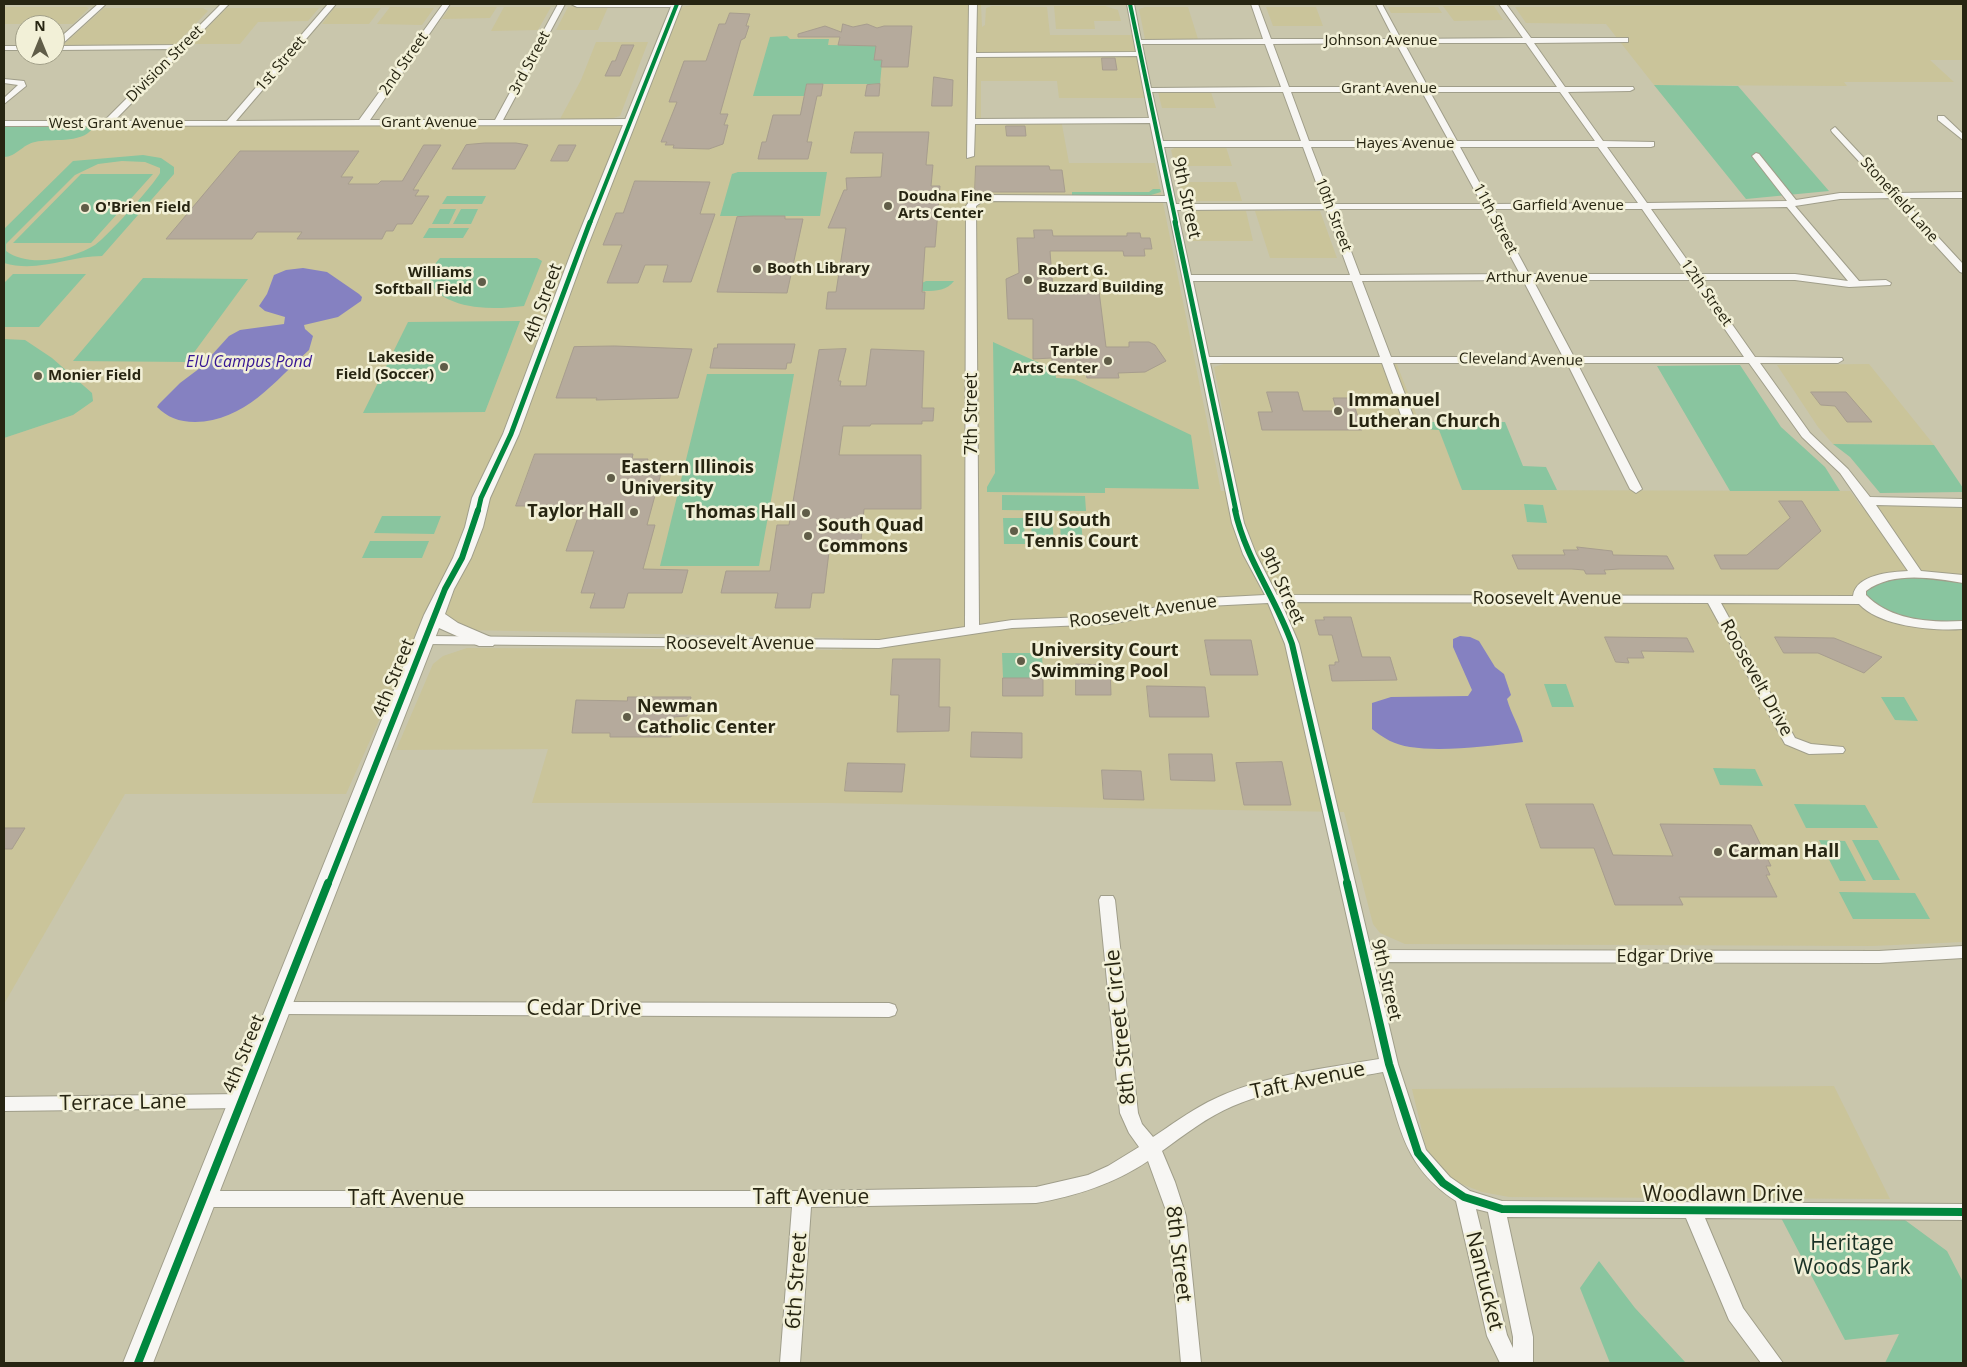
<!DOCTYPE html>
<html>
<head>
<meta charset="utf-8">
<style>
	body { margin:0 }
	#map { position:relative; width:1967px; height:1367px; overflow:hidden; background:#c9c6ac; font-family:"Open Sans",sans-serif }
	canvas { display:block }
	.frame { position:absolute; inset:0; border:5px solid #272512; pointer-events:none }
	.north { position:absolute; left:15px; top:15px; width:50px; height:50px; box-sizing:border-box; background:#f2f0d7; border:1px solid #a19f88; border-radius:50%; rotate:0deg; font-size:14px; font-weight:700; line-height:20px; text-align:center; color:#272512 }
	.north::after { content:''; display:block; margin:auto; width:18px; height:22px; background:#605d48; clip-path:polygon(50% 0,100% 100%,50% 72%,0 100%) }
</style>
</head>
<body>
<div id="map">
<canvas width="1967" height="1367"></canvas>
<div class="frame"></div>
<div class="north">N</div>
</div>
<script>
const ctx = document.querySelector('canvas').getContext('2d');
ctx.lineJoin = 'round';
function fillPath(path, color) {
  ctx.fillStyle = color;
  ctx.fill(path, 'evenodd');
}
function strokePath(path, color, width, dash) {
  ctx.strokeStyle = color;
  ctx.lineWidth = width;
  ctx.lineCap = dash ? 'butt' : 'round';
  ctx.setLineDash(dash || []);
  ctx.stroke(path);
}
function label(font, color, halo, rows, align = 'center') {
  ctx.font = font + ' "Open Sans",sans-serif';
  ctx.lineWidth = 5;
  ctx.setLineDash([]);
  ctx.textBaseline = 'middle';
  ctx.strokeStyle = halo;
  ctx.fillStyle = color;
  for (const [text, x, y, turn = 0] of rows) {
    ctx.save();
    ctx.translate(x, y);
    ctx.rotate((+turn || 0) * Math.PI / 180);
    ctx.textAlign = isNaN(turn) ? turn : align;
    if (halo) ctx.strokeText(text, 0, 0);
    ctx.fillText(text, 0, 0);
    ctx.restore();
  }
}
fillPath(new Path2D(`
	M1891 4H1963V60H1930L1954 82H1844L1847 86 1654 85 1606 24 1526 23 1515 7Z
	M693 5H981L982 27 985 25 986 8 992 6 1047 7 1050 35H1134L1146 98H1059L1057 81H981V119H1061L1069 163H1155L1221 491H1238L1214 367 1224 364 1396 362 1422 429H1439L1462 490 1850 491 1860 505 1963 506V942L1872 946 1405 944 1380 933 1373 924 1344 812 827 803H532L548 749 396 750 433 664 443 656 467 648 842 650 843 638 420 629 346 794H125L4 1004V126L634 125 680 7Z
	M1054 6H1105L1118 10 1121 21H1094L1095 29H1056Z
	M1443 6H1494L1503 20 1454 21Z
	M4 7H86L89 8 73 24H4Z
	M390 7 434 8 422 25 377 24Z
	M450 7H497L490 18 442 19Z
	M504 7H551L538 30 491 31Z
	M568 7H608L598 30H556Z
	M1145 7H1188L1198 39H1145L1139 9Z
	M1266 7H1316L1323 26H1273Z
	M1388 7H1438L1442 13H1391Z
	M104 8H203L208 11 176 44 63 45Z
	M227 8H319L308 21 258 22 240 44H191Z
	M334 8H381L369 24H322Z
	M596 42H648L620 116 610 119H560L581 80Z
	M1158 92H1211L1216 108H1162Z
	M1176 147H1226L1232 166H1175L1171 150Z
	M1179 182H1236L1242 201H1183Z
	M1186 211H1246L1253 241H1191Z
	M1255 211H1320L1337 258H1270Z
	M1869 364 1934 445 1833 444 1818 427 1777 365Z
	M1834 1086 1890 1199 1509 1197 1482 1192 1459 1183 1440 1169 1427 1152 1412 1089Z`), '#cac49a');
fillPath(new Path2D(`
	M787 36 790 39H829L828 45 884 46 886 60 882 62 880 84H807L804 96H753L770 37Z
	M1654 85 1738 86 1829 191 1746 199Z
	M4 127H92V129C81 144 51 138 35 142 23 144 16 157 4 157Z
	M143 155 161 158 174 167V174L102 256C69 256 38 273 4 263V229L73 161ZM122 161 145 162 160 168V173C152 187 107 237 95 245 73 259 28 268 6 251V244L75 175 98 164Z
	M738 172H827L820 216H720L732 174Z
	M81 174H153L91 243H13Z
	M1153 189H1160L1161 192 1151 195H1072V192H1149Z
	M447 196H486L482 204H442Z
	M440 209H456L449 224H432Z
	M461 209H478L471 224H453Z
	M429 228H469L463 238H423Z
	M440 258H537L542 261 524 306C508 308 492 309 477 307 450 304 412 288 440 258Z
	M13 274H86L39 327H4V283Z
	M143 278 248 279 187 362 73 361Z
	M926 281H954C946 292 932 291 920 291L922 283Z
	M520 321 485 412 363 413 408 322Z
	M4 339 25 340 52 358 92 393 93 401 73 415 4 438Z
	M993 342 1055 370 1056 378 1074 379 1191 435 1199 489 1105 488V493L987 492V487L995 473Z
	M1740 365 1781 427 1825 467 1840 491H1730L1657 366Z
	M707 374H794L759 566H660Z
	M1418 422H1505L1523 466 1546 467 1557 490H1462L1439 430 1422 429Z
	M1833 444 1934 445 1963 488V492L1880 493 1850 457Z
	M1002 495 1085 496 1086 511 1002 510Z
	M1524 504 1543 505 1547 523 1527 522Z
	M382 516H441L434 534 374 533Z
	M1003 518H1024L1025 544H1004Z
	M1031 518H1052L1054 544H1032Z
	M1060 519H1081L1083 544H1061Z
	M370 541H429L422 558H362Z
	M1918 577 1963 582V621C1940 622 1907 622 1886 611 1879 607 1873 602 1866 597L1865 591C1877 578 1902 578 1918 577Z
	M1002 653H1042L1043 678H1003Z
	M1544 684H1566L1574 707H1552Z
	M1881 697H1904L1918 721 1895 720Z
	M1713 768 1755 769 1763 786 1720 785Z
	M1794 804 1865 805 1878 828H1806Z
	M1819 840 1845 841 1866 881H1840Z
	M1852 840H1878L1900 880H1873Z
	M1839 892 1915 893 1930 919H1853Z
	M1778 1212H1894L1947 1251 1963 1282V1363H1885L1899 1334 1845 1340Z
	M1599 1261 1635 1308 1686 1363H1610L1580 1288Z`), '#89c59f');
fillPath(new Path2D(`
	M303 268 327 272 359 294 362 297 361 301 338 317 304 325 305 329 313 336 309 350C274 382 245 421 195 422 179 422 167 417 157 407L159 404 180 383 200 368 229 336 240 330 284 324 285 317 265 311 259 306 267 294 274 275 286 270Z
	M1460 636 1470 637 1479 641 1495 667 1504 674 1511 695 1507 699C1511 714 1520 727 1523 742 1490 746 1442 752 1410 747 1395 745 1383 738 1372 729V703L1391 697 1468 696 1472 690 1453 647V639Z`), '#8581c1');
const building = new Path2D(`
	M730 13 750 14 746 26H749L745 38 741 40 720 114H728L724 125H728L723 144 709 149 673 148 674 145H665L667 142H661L677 102H669L684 61H706L719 24H725Z
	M843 24 853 27 867 24 877 28 884 26H912L908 67H881L882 60H874L876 46 838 45 840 37H798V34L825 26 841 32Z
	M622 45H634L620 76H605L612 61H615Z
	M1102 58H1115L1117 70H1103Z
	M934 77 953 80 952 106H932Z
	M807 84H823L821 96H817L807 142H812L808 159H758L762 142H766L773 115H800Z
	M880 84 879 96H865L867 85Z
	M1006 126H1025L1026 136H1007Z
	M855 132H929L926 165H933L931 186H940L935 247H925L922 292H925L924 309H826L828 292H836L846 228H828L844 190H847L846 178 881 177 883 153H851Z
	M485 143H516L528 145 515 169H452L466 145Z
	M424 145H441L413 190H419L415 196H429L412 224H397L393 231H386L382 239H297L302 232H257L252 239H166L240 151H359L341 177H353L348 184H378L381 181H402Z
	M559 145H576L568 161H551Z
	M976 166H1049L1050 170H1062L1065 192H975Z
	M635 181 710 182 700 214H715L691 282H663L668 265H645L638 283H607L622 245H603L616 213H623Z
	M754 216H785V219H803L787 293 717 292 737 217Z
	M1034 230H1052L1053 236H1127V233H1140L1141 238H1150L1152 249H1144L1145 256H1124L1123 251H1050L1053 291H1099L1106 347H1129V342H1149L1155 345 1166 361 1145 372 1118 373 1119 378H1087L1086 373H1076V368H1064V364L1052 363V358L1033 359V319H1008L1006 279 1019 273 1017 238H1034Z
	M718 344H795L791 363H787L786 369 710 368 714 348H717Z
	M615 346 692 349 678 398 596 400 597 398H556L574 347Z
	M846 349 838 381H841L840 386H866L871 349 924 351 922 408H934L933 421H922V424H871L870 426H843L839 455H921V509H864L860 552H829L824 593H812L810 608H775L778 593H721L726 571H770L777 525H789L819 350Z
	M1267 392H1298L1303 411H1337L1333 398H1352L1362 430H1262L1258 412H1272Z
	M1811 392H1846L1872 422H1847L1835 406 1821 405Z
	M535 454H633L632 459H648L646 466H663L647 525H655L643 569 688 570 682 593H628L624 608H590L595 593H581L594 551H566L582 506H516Z
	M1779 501H1802L1821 531 1778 569H1721L1714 555H1747L1790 518Z
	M1577 547 1612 551 1613 555 1667 556 1674 569H1619L1604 570 1606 574H1586L1584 570 1572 569H1518L1512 555H1565L1563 550H1578Z
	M1324 617H1351L1362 657H1390L1397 680 1332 681 1329 665H1335V662H1339L1332 635H1319L1315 620H1324Z
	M1605 637 1687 638 1694 652 1641 651 1644 658H1627L1629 663 1616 662Z
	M1775 637 1834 638 1882 657 1864 673 1818 653H1784Z
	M1205 640H1251L1258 675H1211Z
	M893 659H940L939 707H950L949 731 897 732 899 695H891Z
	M1076 664 1110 665 1111 695H1076Z
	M1003 678H1043V696H1003Z
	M1147 686 1205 687 1209 717H1150Z
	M628 697H691L687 716 674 717 671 737H610V733H572L576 700 627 701Z
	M972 732 1022 733V758L971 757Z
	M1169 754H1212L1215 781 1171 780Z
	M1282 762 1291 805H1244L1236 763Z
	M848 763 905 764 902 792 845 791Z
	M1102 770 1141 771 1144 800 1104 799Z
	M1526 804H1593L1613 855 1673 856 1660 824 1751 825 1771 866H1766L1770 875H1766L1777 897H1679L1683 905H1615L1594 848H1541Z
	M4 828H25L12 849H4Z`);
fillPath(building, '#b5aa9c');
strokePath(building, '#a79d8e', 1);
const street = new Path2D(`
	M98 4H106L60 46 180 45 221 4H229L114 121H227L328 4H336L236 121 359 120 443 4H450L370 120H495L558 4H565L503 120 630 119 634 122 630 125 4 126V121H104L176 49 55 50V42Z
	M969 4H977L976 53 1136 52 1127 4H1134L1141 40 1263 39 1251 4H1258L1271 39H1394L1376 4H1382L1401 39 1523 38 1499 4H1506L1531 38H1628V42H1625L1534 43 1565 87H1633L1634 89 1630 91 1568 92 1603 141 1654 142V146L1651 147H1607L1647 203 1787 201 1752 156 1756 153 1759 154 1796 200 1840 193H1888L1832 132 1831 130 1835 127 1897 193 1963 192V198H1902L1963 264V273L1960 272 1892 198 1840 199 1795 206 1859 281 1886 280 1891 283 1890 285 1849 287 1795 280H1701L1755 357 1842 358 1843 360 1838 363H1760L1810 433 1848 469 1870 497 1963 499V507L1876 505 1921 571 1963 575V583C1932 578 1893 571 1866 591V595C1890 620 1930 623 1963 621V629C1933 631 1881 627 1859 604L1721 603 1795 738 1811 744 1843 747 1845 750 1843 753 1809 754 1785 744 1708 603 1281 602 1299 644 1371 950 1879 951 1963 946V958L1879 963 1374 962 1398 1064 1426 1150 1450 1177 1470 1191 1502 1201 1963 1204V1220L1705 1218 1743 1308 1783 1363H1761L1729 1320 1686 1218 1507 1217 1533 1337V1363H1500L1487 1336 1456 1201C1403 1166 1401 1128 1383 1072 1333 1081 1280 1086 1233 1106 1207 1117 1184 1135 1162 1151L1175 1182 1186 1216 1201 1363H1181L1168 1216 1148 1161C1114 1184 1076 1196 1036 1203L811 1207 800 1363H780L792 1207H203L196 1205 194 1199 196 1193 203 1191H802L1036 1187 1088 1175 1108 1166 1139 1147 1129 1133 1120 1113 1099 900 1101 896H1113L1115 900 1138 1113 1142 1124 1153 1137C1171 1125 1189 1112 1208 1102 1261 1075 1321 1069 1379 1059L1285 644 1268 603 1207 606 1109 624 1012 628 879 648 424 644 417 640 424 636 879 640 965 627 966 206 971 199 982 195 1165 196 1150 123 975 124 974 156 967 158ZM1396 43 1420 87H1289L1273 44ZM1404 43H1526L1557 87H1428ZM1142 44H1265L1281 87 1151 88ZM1137 56 1149 118 975 119 976 57ZM1152 92H1283L1301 141H1163ZM1291 92H1422L1449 141H1309ZM1430 92H1560L1595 141H1457ZM1164 147H1303L1324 204H1176ZM1311 147H1451L1482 204H1333ZM1460 147H1598L1638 203 1491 204ZM983 201 1167 202 1232 523 1243 554 1265 595 1207 598 1109 616 1012 620 979 625 976 206ZM1787 207 1848 281 1795 274H1697L1651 209ZM1326 209 1350 275H1191L1177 210ZM1335 209H1485L1520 274 1360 275ZM1494 209H1642L1687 274H1529ZM1523 280 1563 357H1391L1362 281ZM1533 280H1691L1744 357H1574ZM1193 281H1352L1380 357H1209ZM1210 363H1382L1405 426 1411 429 1417 426 1393 363H1567L1630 489 1636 493 1642 489 1577 363H1749L1802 437 1840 473 1908 571C1891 572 1856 574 1853 596L1277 595 1256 554 1244 523ZM1476 1209 1488 1212 1513 1337V1348L1507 1335Z
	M4 46H25V50H4Z
	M4 79 24 81 26 86 4 104V98L18 85 4 83Z
	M1938 116H1944L1963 134V140L1938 120Z
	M279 1002 889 1003 895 1005 897 1010 895 1015 889 1017 279 1014 273 1013 271 1008 273 1003Z
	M242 1094 248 1096 251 1101 248 1106 242 1108 4 1111V1097Z`);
const secondary = new Path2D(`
	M672 4H682L585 253 519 434 490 498 483 527 471 558 454 589 445 614 458 623 493 638 496 642 493 646H479L439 628 153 1363H123L424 615 453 558 465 527 472 498 503 434 571 253Z`);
const primary = new Path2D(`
	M571 4H676L670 7H577Z`);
strokePath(street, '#a09e8a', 2);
strokePath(secondary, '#a09e8a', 2);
strokePath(primary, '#a09e8a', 2);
fillPath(street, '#f7f6f3');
fillPath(secondary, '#f7f6f3');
fillPath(primary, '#f7f6f3');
strokePath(new Path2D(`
	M1130 4 1176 223
	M590 223 677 4`), '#00873e', 4);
strokePath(new Path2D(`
	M1175 222 1236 511
	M478 511 481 498 511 434 590 222`), '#00873e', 5);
strokePath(new Path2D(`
	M1235 510C1245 558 1276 598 1292 644L1348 885
	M328 885 445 589 462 558 478 510`), '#00873e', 6);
strokePath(new Path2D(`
	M1347 883 1389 1064 1418 1153 1443 1183 1464 1197 1502 1209 1963 1212
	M138 1363 328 883`), '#00873e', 8);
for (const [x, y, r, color] of [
	[888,206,5,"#605d48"],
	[85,208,5,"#605d48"],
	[757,269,5,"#605d48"],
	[1028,280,5,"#605d48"],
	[482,282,5,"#605d48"],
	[1108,361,5,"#605d48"],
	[444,367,5,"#605d48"],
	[38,376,5,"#605d48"],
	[1338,411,5,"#605d48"],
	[611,478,5,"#605d48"],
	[634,512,5,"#605d48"],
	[806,513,5,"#605d48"],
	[1014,531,5,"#605d48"],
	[808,536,5,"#605d48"],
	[1021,661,5,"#605d48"],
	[627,717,5,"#605d48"],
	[1718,852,5,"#605d48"]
]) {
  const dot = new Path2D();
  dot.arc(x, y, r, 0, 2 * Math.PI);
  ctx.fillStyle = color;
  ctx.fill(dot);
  strokePath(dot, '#f2f0d7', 2);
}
label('15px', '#272512', '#f2f0d7', [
	["Johnson Avenue",1381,41],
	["3rd Street",530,63,-62],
	["Division Street",165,64,-45],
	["1st Street",281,64,-49],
	["2nd Street",404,64,-55],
	["Grant Avenue",1389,89],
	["Grant Avenue",429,123],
	["West Grant Avenue",116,124],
	["Hayes Avenue",1405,144],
	["Stonefield Lane",1899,200,48],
	["Garfield Avenue",1568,206],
	["10th Street",1333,215,69],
	["11th Street",1495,219,62],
	["Arthur Avenue",1537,278],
	["12th Street",1706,293,55],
	["Cleveland Avenue",1521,360,1]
]);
label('bold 15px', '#272512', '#f2f0d7', [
	["Doudna Fine",898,197],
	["Arts Center",898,214],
	["O'Brien Field",95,208],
	["Booth Library",767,269],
	["Robert G.",1038,271],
	["Buzzard Building",1038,288],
	["Williams",472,273,"right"],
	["Softball Field",472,290,"right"],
	["Tarble",1098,352,"right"],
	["Arts Center",1098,369,"right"],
	["Lakeside",434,358,"right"],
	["Field (Soccer)",434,375,"right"],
	["Monier Field",48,376]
], 'left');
label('italic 16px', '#351494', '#f2f0d7', [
	["EIU Campus Pond",249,362]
]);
label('18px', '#272512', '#f2f0d7', [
	["9th Street",1186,198,78],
	["4th Street",543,303,-70],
	["7th Street",972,414,-90],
	["9th Street",1282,586,65],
	["Roosevelt Avenue",1547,599],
	["Roosevelt Avenue",1143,612,-8],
	["Roosevelt Avenue",740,644],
	["4th Street",394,678,-68],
	["Roosevelt Drive",1756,678,61],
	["Edgar Drive",1665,957],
	["9th Street",1386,980,77],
	["4th Street",244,1054,-68]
]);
label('bold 18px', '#272512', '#f2f0d7', [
	["Immanuel",1348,401],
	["Lutheran Church",1348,422],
	["Eastern Illinois",621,468],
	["University",621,489],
	["Taylor Hall",624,512,"right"],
	["Thomas Hall",796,513,"right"],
	["EIU South",1024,521],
	["Tennis Court",1024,542],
	["South Quad",818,526],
	["Commons",818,547],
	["University Court",1031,651],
	["Swimming Pool",1031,672],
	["Newman",637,707],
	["Catholic Center",637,728],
	["Carman Hall",1728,852]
], 'left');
label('21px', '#272512', '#f2f0d7', [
	["Cedar Drive",584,1009],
	["8th Street Circle",1121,1027,-96],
	["Taft Avenue",1308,1081,-12],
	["Terrace Lane",123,1103,-1],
	["Woodlawn Drive",1723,1195],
	["Taft Avenue",811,1198],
	["Taft Avenue",406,1199],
	["8th Street",1178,1254,83],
	["6th Street",797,1281,-86],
	["Nantucket",1484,1281,76]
]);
label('21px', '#193125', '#f2f0d7', [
	["Heritage",1852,1244],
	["Woods Park",1852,1268]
]);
</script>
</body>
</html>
